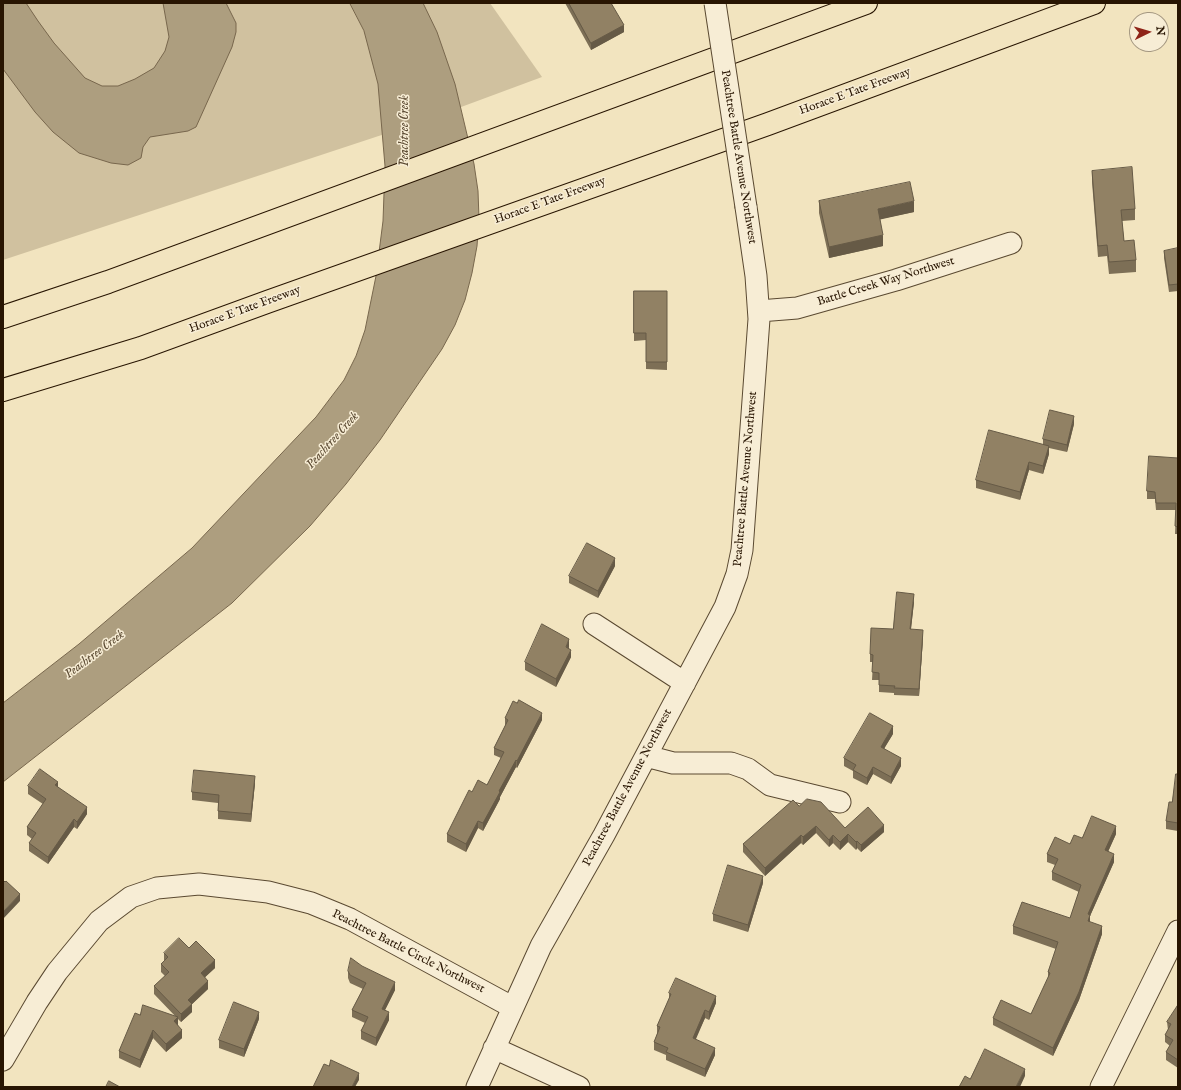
<!DOCTYPE html>
<html>
<head>
<meta charset="utf-8">
<style>
	body { margin:0 }
	#map { position:relative; width:1181px; height:1090px; overflow:hidden; background:#f2e4bf; font-family:"IM FELL English",serif }
	canvas { display:block }
	.frame { position:absolute; inset:0; border:4px solid #281502; pointer-events:none }
	.north { position:absolute; left:1129px; top:12px; width:40px; height:40px; box-sizing:border-box; background:#f7edd5; border:1px solid #a49781; border-radius:50%; rotate:85deg; font-size:11px; font-weight:700; line-height:16px; text-align:center; color:#281502 }
	.north::after { content:''; display:block; margin:auto; width:14px; height:18px; background:#8f2418; clip-path:polygon(50% 0,100% 100%,50% 72%,0 100%) }
</style>
</head>
<body>
<div id="map">
<canvas width="1181" height="1090"></canvas>
<div class="frame"></div>
<div class="north">N</div>
</div>
<script>
const ctx = document.querySelector('canvas').getContext('2d');
ctx.lineJoin = 'round';
function fillPath(path, color) {
  ctx.fillStyle = color;
  ctx.fill(path, 'evenodd');
}
function strokePath(path, color, width, dash) {
  ctx.strokeStyle = color;
  ctx.lineWidth = width;
  ctx.lineCap = dash ? 'butt' : 'round';
  ctx.setLineDash(dash || []);
  ctx.stroke(path);
}
function label(font, color, halo, rows, align = 'center') {
  ctx.font = font + ' "IM FELL English",serif';
  ctx.lineWidth = 3;
  ctx.setLineDash([]);
  ctx.textBaseline = 'middle';
  ctx.strokeStyle = halo;
  ctx.fillStyle = color;
  for (const [text, x, y, turn = 0] of rows) {
    ctx.save();
    ctx.translate(x, y);
    ctx.rotate((+turn || 0) * Math.PI / 180);
    ctx.textAlign = isNaN(turn) ? turn : align;
    if (halo) ctx.strokeText(text, 0, 0);
    ctx.fillText(text, 0, 0);
    ctx.restore();
  }
}
fillPath(new Path2D(`
	M3 3H490L542 77 418 123 3 260Z`), '#d0c19f');
const water = new Path2D(`
	M3 3H26L38 21 54 43 85 78 102 86H118L135 79 154 68 165 51 169 37 163 3H226L236 23V32L232 47 196 127 188 131 150 137 143 147 141 158 128 165 111 163 79 153 53 132 35 112 3 69Z
	M350 3H423L437 32 455 84 474 164 478 191 479 219 477 246 472 273 465 300 455 325 442 349 380 440 346 484 310 526 232 603 3 782V703L79 644 192 548 316 417 344 380 356 356 365 330 376 276 383 221 385 166 378 84 364 31Z`);
fillPath(water, '#ad9e7f');
strokePath(water, '#78674d', 1);
const minor = new Path2D(`
	M759 311 797 308 896 280 1011 243
	M594 624 685 683
	M646 756 673 763H731L748 769 770 785 840 802
	M494 1048 579 1087
	M3 1060 37 1002 57 972 99 921 131 897 157 888 199 884 268 892 311 903 350 919 512 1007
	M477 1087 541 946 604 835 725 607 737 574 742 550 759 319 756 276 746 207
	M1101 1087 1178 931`);
const highway = new Path2D(`
	M3 317 108 282 866 3
	M3 390 141 348 267 302 768 124 1094 3`);
strokePath(minor, '#5a4931', 23);
strokePath(highway, '#281502', 24);
strokePath(minor, '#f7edd5', 21);
strokePath(highway, '#f2e4bf', 22);
const minorBridge = new Path2D(`
	M715 3 746 207`);
strokePath(minorBridge, '#5a4931', 23, []);
strokePath(minorBridge, '#f7edd5', 21);
fillPath(new Path2D(`
	M565 3H611L624 32 591 50Z
	M1092 171 1135 209V220L1122 221 1124 241 1136 260V272L1109 274 1107 256 1098 257 1092 182Z
	M819 201 914 212 880 219 883 246 829 258 819 213Z
	M1178 249V291L1169 292 1164 258V251Z
	M634 291H667V370L646 369V340L634 341Z
	M1074 424 1067 452 1049 448V454L1043 474 1029 470 1020 500 976 488V480L1043 445V439Z
	M1178 458V534H1175L1176 510H1156L1155 499H1147V491Z
	M615 566 598 598 569 583V576Z
	M914 602 911 629 923 638 919 696 894 695V693L879 692V680H872L873 662H870V654L893 629Z
	M569 647V648L571 657 556 687 525 670V662Z
	M505 718 542 720 517 768 516 767 500 797V799L483 831 478 828 466 852 447 842V834L472 792 487 785 501 758 494 755V748L505 726Z
	M893 734 884 748 901 766 891 784 873 774 867 785 853 778V771L844 766V758Z
	M1178 774V831L1166 829V821L1172 802Z
	M255 783 251 822 218 819V803L192 800V792Z
	M28 786 58 787 87 814 77 829 74 827 48 864 29 851V843L32 839 27 835V827L43 804 28 794Z
	M799 806 845 828 884 832 861 852 857 848 856 850 848 842 840 850 833 843 829 847 816 833 803 845 801 843 765 876 743 852V844Z
	M1116 834 1108 852 1114 862 1090 916V922L1102 934 1079 1000 1053 1056 993 1025V1018L1031 1014 1048 978V972L1056 949 1013 934V926L1070 918 1079 892 1052 880V872L1055 865 1047 862V854L1082 838Z
	M763 883 748 932 713 921V914Z
	M189 948 215 968 205 977 208 989 192 1004V1012L181 1022 178 1019V1025L182 1038 166 1052 153 1038 140 1068 119 1058V1051L140 1015 176 1017 154 994V986L165 976 161 972V964L165 961 164 960V953Z
	M348 971 395 990 385 1010 389 1020 376 1046 361 1039V1031L365 1023 352 1017V1010L363 989 350 983 348 978Z
	M669 993 716 1003 709 1020 705 1018 695 1039 715 1055 705 1077 666 1060V1055L654 1050V1042L657 1034V1026L669 999Z
	M1178 1005V1068L1166 1060V1052L1170 1046 1165 1042V1035L1168 1030 1167 1022Z
	M259 1019 244 1057 219 1048V1040Z`), '#7d6f56');
fillPath(new Path2D(`
	M624 25V32L591 50V43Z
	M914 201V212L878 220V209Z
	M883 235V246L829 258V247Z
	M1074 416V424L1067 452V445Z
	M1049 446V454L1043 474V466Z
	M1029 462V470L1020 500V492Z
	M615 558V566L598 598V591Z
	M914 594V602L910 637V629Z
	M923 630V638L919 696V689Z
	M569 639V647L566 654V647Z
	M571 650V657L556 687V679Z
	M542 713V720L517 768V761Z
	M893 726V734L881 754V747Z
	M901 758V766L891 784V777Z
	M516 760V767L500 797V799L483 831V823L499 791Z
	M873 767V774L867 785V778Z
	M255 776V783L251 822V814Z
	M58 782V789L55 785Z
	M87 807V814L77 829V822Z
	M74 819V827L48 864V857Z
	M478 821V828L466 852V844Z
	M884 825V832L861 852V845Z
	M816 826V833L803 845V837Z
	M1116 826V834L1105 858V850Z
	M848 834V842L840 850V842Z
	M801 835V843L765 876V868Z
	M833 835V843L829 847V840Z
	M857 841V848L856 850V842Z
	M1114 854V862L1090 916V922L1088 929V914Z
	M763 876V883L748 932V925Z
	M20 894V901L3 919V912Z
	M1102 926V934L1079 1000 1053 1056V1048Z
	M215 960V968L201 981V973Z
	M208 981V989L188 1008V1000Z
	M395 982V990L382 1016V1009Z
	M716 996V1003L709 1020V1012Z
	M192 1004V1012L181 1022V1014Z
	M705 1010V1018L693 1046V1038Z
	M259 1012V1019L244 1057V1049Z
	M389 1012V1020L376 1046V1038Z
	M178 1017V1025L174 1029V1021Z
	M153 1030V1038L140 1068V1060Z
	M182 1030V1038L166 1052V1044Z
	M715 1048V1055L705 1077V1069Z
	M1025 1069V1076L1020 1087H1016Z
	M359 1073V1080L355 1087H352Z`), '#665a46');
const building = new Path2D(`
	M569 3H611L624 25 591 43Z
	M1132 167 1135 209 1121 210 1124 241 1134 240 1136 260 1109 262 1107 245 1098 246 1092 171Z
	M910 182 914 201 878 209 883 235 829 247 819 201Z
	M1178 248V284L1169 285 1164 251Z
	M634 291H667V362H646V333H634Z
	M1050 410 1074 416 1067 445 1043 439Z
	M989 430 1049 446 1043 466 1029 462 1020 492 976 480Z
	M1149 456 1178 458V527L1175 526 1176 503H1156L1155 492 1147 491Z
	M587 543 615 558 598 591 569 576Z
	M897 592 914 594 910 629 923 630 919 689 894 688 895 686 879 685V673L872 672 873 655 870 654 871 628 893 629Z
	M542 624 569 639 566 647 571 650 556 679 525 662Z
	M519 700 542 713 517 761 516 760 499 791 500 792 483 823 478 821 466 844 447 834 469 790 472 792 478 780 487 785 504 752 494 748 508 720 505 718 513 701 517 703Z
	M870 713 893 726 881 747 901 758 891 777 873 767 867 778 853 770 856 765 844 758Z
	M40 769 58 782 55 785 87 807 77 822 74 819 48 857 29 843 36 833 27 827 46 799 28 786Z
	M194 770 255 776 251 814 218 811 219 795 192 792Z
	M1176 774H1178V823L1166 821 1169 802H1172Z
	M807 799 821 802 845 828 868 807 884 825 861 845 857 841 856 842 848 834 840 842 833 835 829 840 816 826 803 837 801 835 765 868 743 844 793 800 799 806Z
	M1092 816 1116 826 1105 850 1114 854 1088 914 1090 915 1088 921 1102 926 1079 992 1053 1048 993 1018 1001 1000 1031 1014 1050 973 1048 972 1058 942 1013 926 1022 902 1070 918 1081 885 1052 872 1058 859 1047 854 1055 837 1070 844 1074 835 1082 838Z
	M728 865 763 876 748 925 713 914Z
	M3 880 5 882 6 881 20 894 3 912Z
	M179 938 189 948 196 941 215 960 201 973 208 981 188 1000 192 1004 181 1014 154 986 169 972 161 964 168 957 164 953Z
	M351 958 362 966 395 982 382 1009 389 1012 376 1038 361 1031 368 1017 352 1010 366 983 350 975 348 971Z
	M676 978 716 996 709 1012 705 1010 693 1038 715 1048 705 1069 666 1052 668 1048 654 1042 660 1027 657 1026 671 994 669 993Z
	M234 1002 259 1012 244 1049 219 1040Z
	M143 1005 178 1017 174 1021 182 1030 166 1044 153 1030 140 1060 119 1051 135 1013 140 1015Z
	M1178 1005V1060L1166 1052 1173 1040 1165 1035 1171 1024 1167 1022Z
	M985 1049 1025 1069 1016 1087H959L965 1076 970 1079Z
	M331 1060 359 1073 352 1087H313L324 1064 329 1066Z
	M109 1081 120 1087H106Z`);
fillPath(building, '#918164');
strokePath(building, '#665a46', 1);
label('12px', '#281502', '#f7edd5', [
	["Horace E Tate Freeway",855,92,-20],
	["Peachtree Battle Avenue Northwest",738,157,81],
	["Horace E Tate Freeway",550,201,-20],
	["Battle Creek Way Northwest",886,282,-17],
	["Horace E Tate Freeway",245,310,-20],
	["Peachtree Battle Avenue Northwest",746,479,-85],
	["Peachtree Battle Avenue Northwest",628,788,-62],
	["Peachtree Battle Circle Northwest",408,952,27]
]);
label('italic 13px', '#5d4c34', '#f7edd5', [
	["Peachtree Creek",405,131,-90],
	["Peachtree Creek",333,441,-48],
	["Peachtree Creek",95,655,-37]
]);
</script>
</body>
</html>
